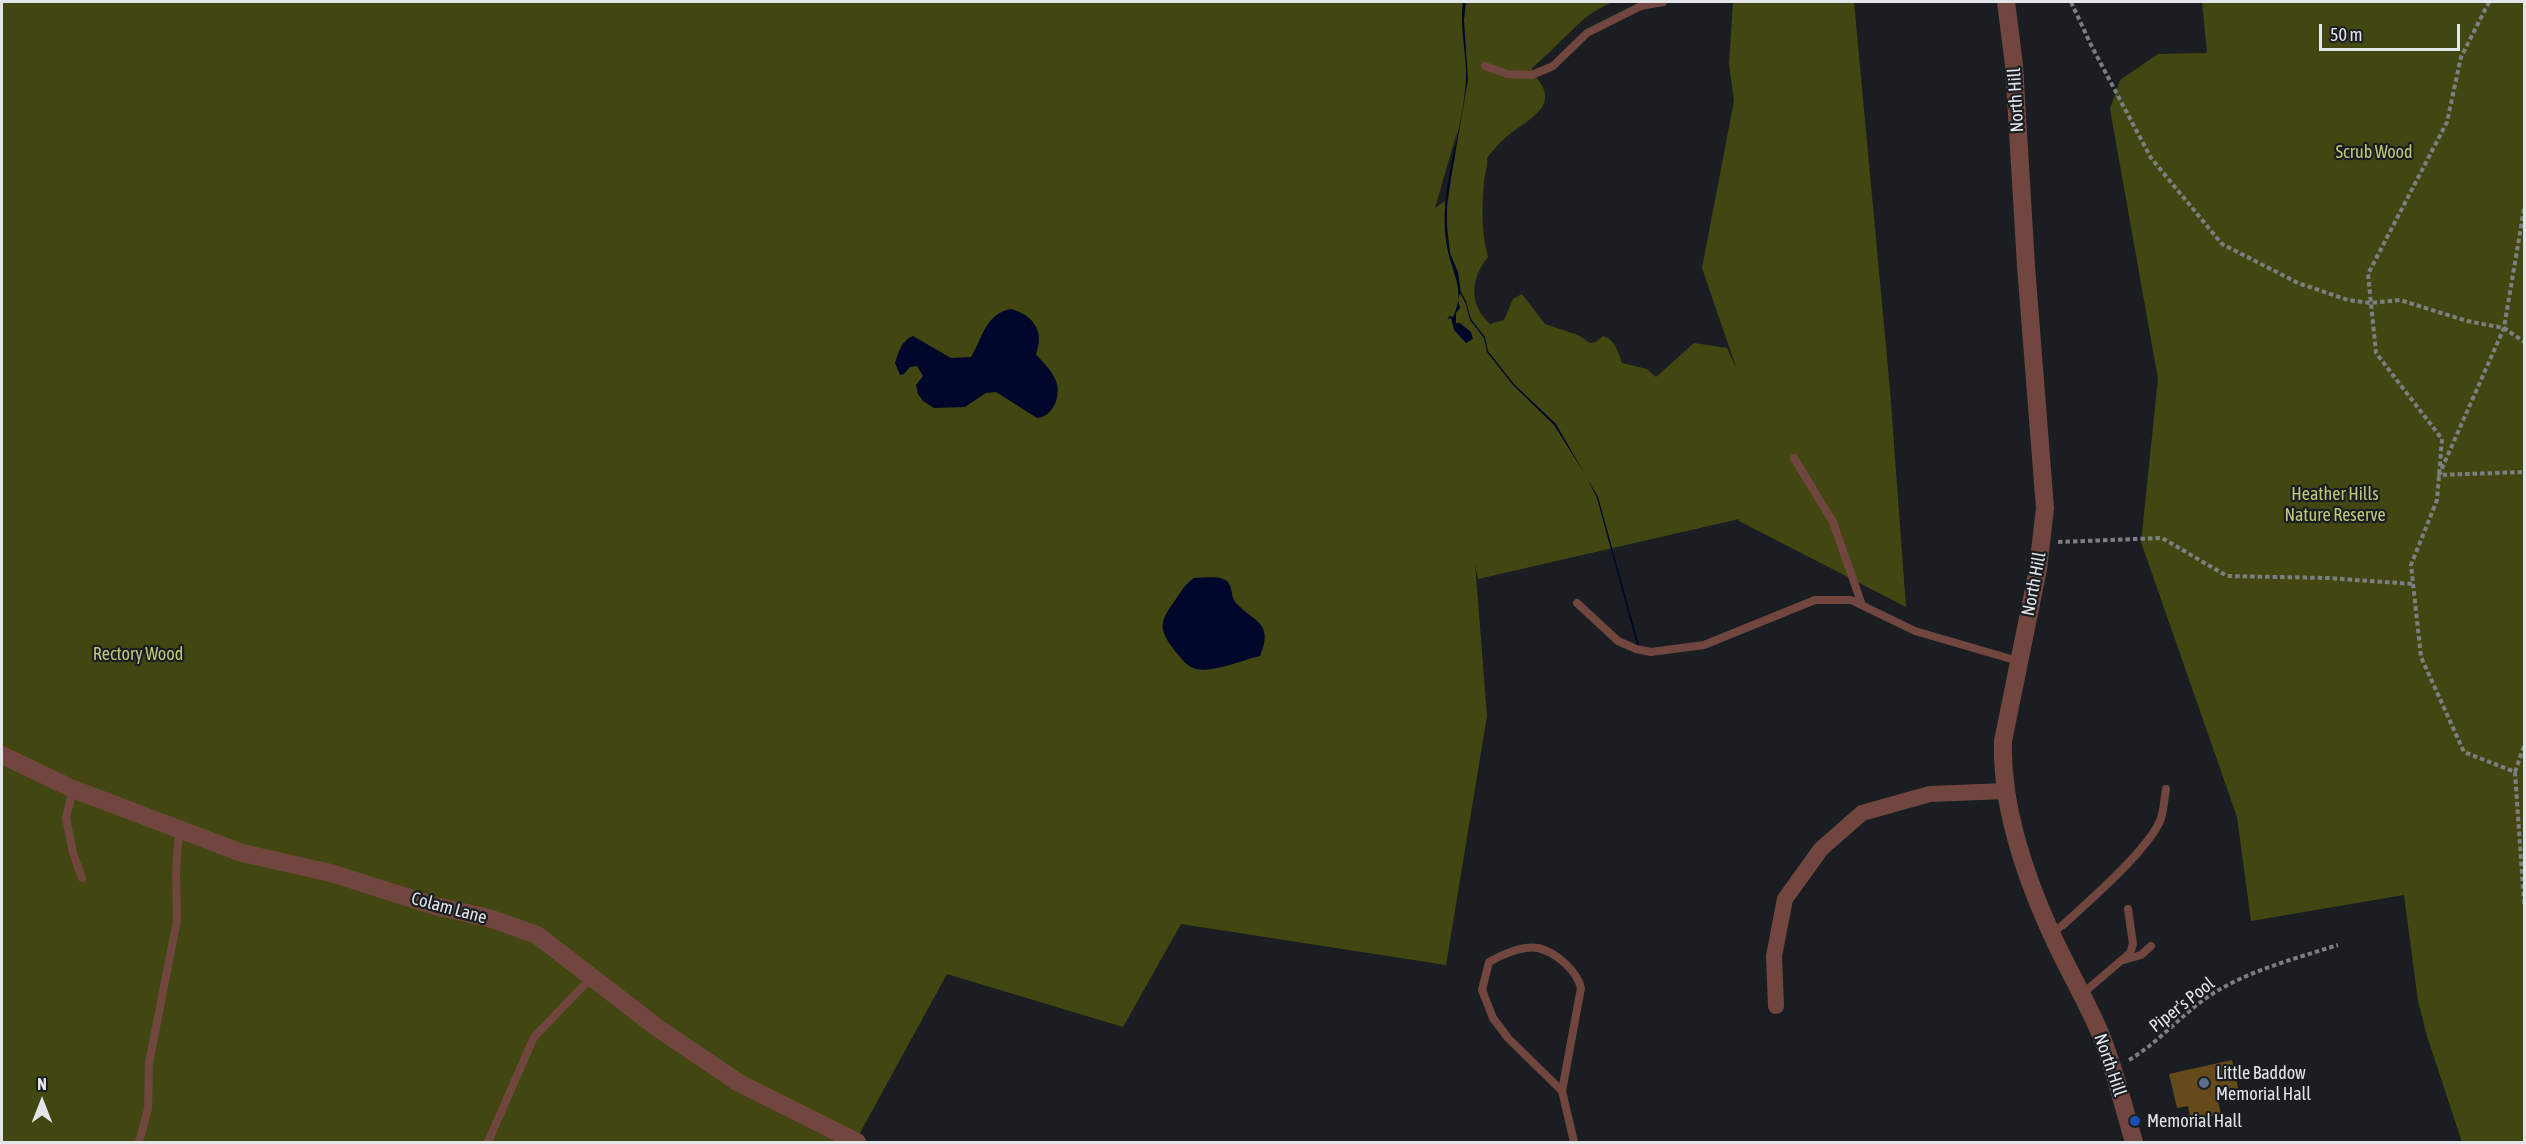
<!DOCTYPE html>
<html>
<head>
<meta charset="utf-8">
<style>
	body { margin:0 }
	#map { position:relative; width:2526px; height:1144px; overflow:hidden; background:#1a1e22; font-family:"Asap Condensed",sans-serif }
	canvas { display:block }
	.frame { position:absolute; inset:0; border:3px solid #e3e6e8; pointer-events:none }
	.north { position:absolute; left:12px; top:1072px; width:60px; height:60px; -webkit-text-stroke:4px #1a1e22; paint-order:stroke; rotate:0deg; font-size:16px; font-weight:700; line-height:24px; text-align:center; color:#e3e6e8 }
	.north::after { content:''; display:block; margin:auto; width:21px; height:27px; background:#e3e6e8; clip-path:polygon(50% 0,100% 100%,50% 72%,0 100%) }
	.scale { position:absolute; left:2319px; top:24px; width:141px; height:27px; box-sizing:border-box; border:3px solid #e3e6e8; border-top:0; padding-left:8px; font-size:18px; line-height:21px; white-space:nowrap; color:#e3e6e8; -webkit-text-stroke:4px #1a1e22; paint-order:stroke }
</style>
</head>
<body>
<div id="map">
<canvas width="2526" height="1144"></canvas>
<div class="frame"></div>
<div class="north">N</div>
<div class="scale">50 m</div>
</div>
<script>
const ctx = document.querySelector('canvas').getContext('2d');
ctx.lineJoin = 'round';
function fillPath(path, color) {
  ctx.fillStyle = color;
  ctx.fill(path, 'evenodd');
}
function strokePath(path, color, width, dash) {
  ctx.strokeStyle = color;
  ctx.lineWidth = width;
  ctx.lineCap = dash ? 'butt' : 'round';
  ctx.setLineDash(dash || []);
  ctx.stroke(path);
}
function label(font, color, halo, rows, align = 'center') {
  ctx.font = font + ' "Asap Condensed",sans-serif';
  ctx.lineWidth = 4.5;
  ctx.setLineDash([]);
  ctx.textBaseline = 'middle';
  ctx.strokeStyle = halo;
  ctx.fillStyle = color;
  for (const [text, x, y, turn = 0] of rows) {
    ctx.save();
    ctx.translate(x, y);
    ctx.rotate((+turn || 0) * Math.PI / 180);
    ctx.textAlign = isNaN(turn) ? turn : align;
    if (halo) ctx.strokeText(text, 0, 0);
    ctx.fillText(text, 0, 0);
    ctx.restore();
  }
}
fillPath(new Path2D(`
	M2 2H1463V13L1466 2H1612C1603 7 1592 12 1584 19 1566 35 1551 52 1532 68V73C1567 107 1524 120 1503 140 1497 145 1492 152 1487 158 1488 167 1485 173 1484 181 1482 207 1481 231 1488 257 1471 278 1468 304 1490 324L1504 320 1513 299 1522 294 1545 324 1578 335 1590 343 1596 342 1603 336C1615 339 1618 352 1622 363L1647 369 1656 377 1694 343 1727 348 1737 370 1702 268 1734 101 1729 64 1733 2H1854L1890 390 1906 607 1739 521V519L1478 579 1475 563 1487 716 1446 965 1181 924 1123 1027 947 974 855 1142H2ZM1457 132 1446 216 1445 201 1435 208Z
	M2202 2H2524V1142H2462L2427 1036 2418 1001 2404 895 2251 921 2237 817 2141 542 2158 379 2110 109 2120 80 2158 54 2207 53Z`), '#424711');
fillPath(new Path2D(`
	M1463 2H1466L1464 20 1468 79 1447 202V226L1450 253 1458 272 1461 292 1466 301 1471 319 1485 337 1488 351 1514 384 1556 424 1598 497 1639 645H1637L1597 498 1586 476 1554 425 1513 385 1487 352 1484 338 1470 320 1466 304 1460 293 1458 300 1460 308 1456 313V323H1460L1471 332 1473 339 1466 343 1454 330 1451 318 1447 319 1450 316 1453 317C1466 291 1452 273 1447 247 1437 190 1463 135 1466 79 1467 53 1459 28 1463 2Z
	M1011 309C1033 315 1045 331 1036 354 1041 361 1050 368 1054 377 1063 391 1055 417 1037 418L996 392 986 393 965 407 934 408 923 401 918 394 916 385 923 376 917 366 910 367 904 374 900 375 895 363C899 351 901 341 913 336L951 358 971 357C983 337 986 313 1011 309Z
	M1194 578C1203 578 1215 576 1223 579 1234 582 1230 597 1236 603 1255 623 1274 622 1260 656 1243 660 1212 673 1196 669 1187 667 1181 658 1175 651 1157 628 1160 621 1176 599 1182 590 1186 583 1194 578Z`), '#00072b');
fillPath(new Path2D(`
	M2232 1060 2239 1092 2217 1097 2221 1114 2191 1121 2188 1106 2177 1108 2169 1074Z`), '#674a1a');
strokePath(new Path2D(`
	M2071 2 2092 47 2151 158 2222 244 2298 283 2348 300 2370 303 2400 300 2467 321 2504 328 2524 342
	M2489 2 2461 57 2447 122 2368 274 2376 353 2442 439 2437 500 2411 565 2421 657 2464 752 2515 772 2524 904
	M2524 209 2504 328 2439 475 2524 472
	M2058 542 2162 538 2227 576 2328 578 2413 584
	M2515 772 2524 746
	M2129 1060C2161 1041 2185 1010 2217 991 2254 969 2297 958 2338 945`), '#7b7f82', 4, [4.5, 3]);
strokePath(new Path2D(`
	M1485 66 1507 74 1532 75 1553 66 1587 33 1641 6 1663 2
	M1794 458 1833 522 1862 605
	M1577 603 1618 641 1636 649 1651 652 1704 645 1815 600H1851L1915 631 2018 661
	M73 789 66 818 73 853 82 878
	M2051 933 2063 925C2089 901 2146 852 2160 821 2164 811 2164 799 2166 789
	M2124 960 2141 955 2151 946
	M2081 995 2130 953 2133 944 2128 909
	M1562 1091 1508 1038 1493 1018 1482 990 1489 962C1501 955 1523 945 1538 948 1556 952 1577 971 1581 988L1562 1091 1574 1142
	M139 1142 148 1109 149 1063 177 920 176 872 179 830
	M488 1142 534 1037 591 978`), '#71463f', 8);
strokePath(new Path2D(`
	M1776 1006 1774 956 1785 899 1821 849 1862 813 1930 794 2006 791`), '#71463f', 16);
strokePath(new Path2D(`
	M2006 2 2014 65 2026 266 2045 508 2038 569 2003 741C2001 806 2025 876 2052 935 2067 968 2086 1000 2100 1033 2115 1069 2123 1106 2134 1142
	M2 755 73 789 242 853 331 873 435 906 489 918 537 935 659 1029 739 1083 857 1142`), '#71463f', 18);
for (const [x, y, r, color] of [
	[2204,1083,6,"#5c6f8a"],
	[2135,1121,6,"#1a4fb4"]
]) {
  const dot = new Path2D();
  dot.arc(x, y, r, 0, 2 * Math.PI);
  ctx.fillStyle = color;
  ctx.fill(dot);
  strokePath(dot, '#1a1e22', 2);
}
label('18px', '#e3e6e8', '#1a1e22', [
	["North Hill",2016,100,-93],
	["North Hill",2034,584,-79],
	["Colam Lane",449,908,15],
	["Piper's Pool",2182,1005,-38],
	["North Hill",2110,1065,71]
]);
label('18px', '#c0c978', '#1a1e22', [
	["Scrub Wood",2374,152],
	["Heather Hills",2335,494],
	["Nature Reserve",2335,515],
	["Rectory Wood",138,654]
]);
label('18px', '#e3e6e8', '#1a1e22', [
	["Little Baddow",2216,1073],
	["Memorial Hall",2216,1094],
	["Memorial Hall",2147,1121]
], 'left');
</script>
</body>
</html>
